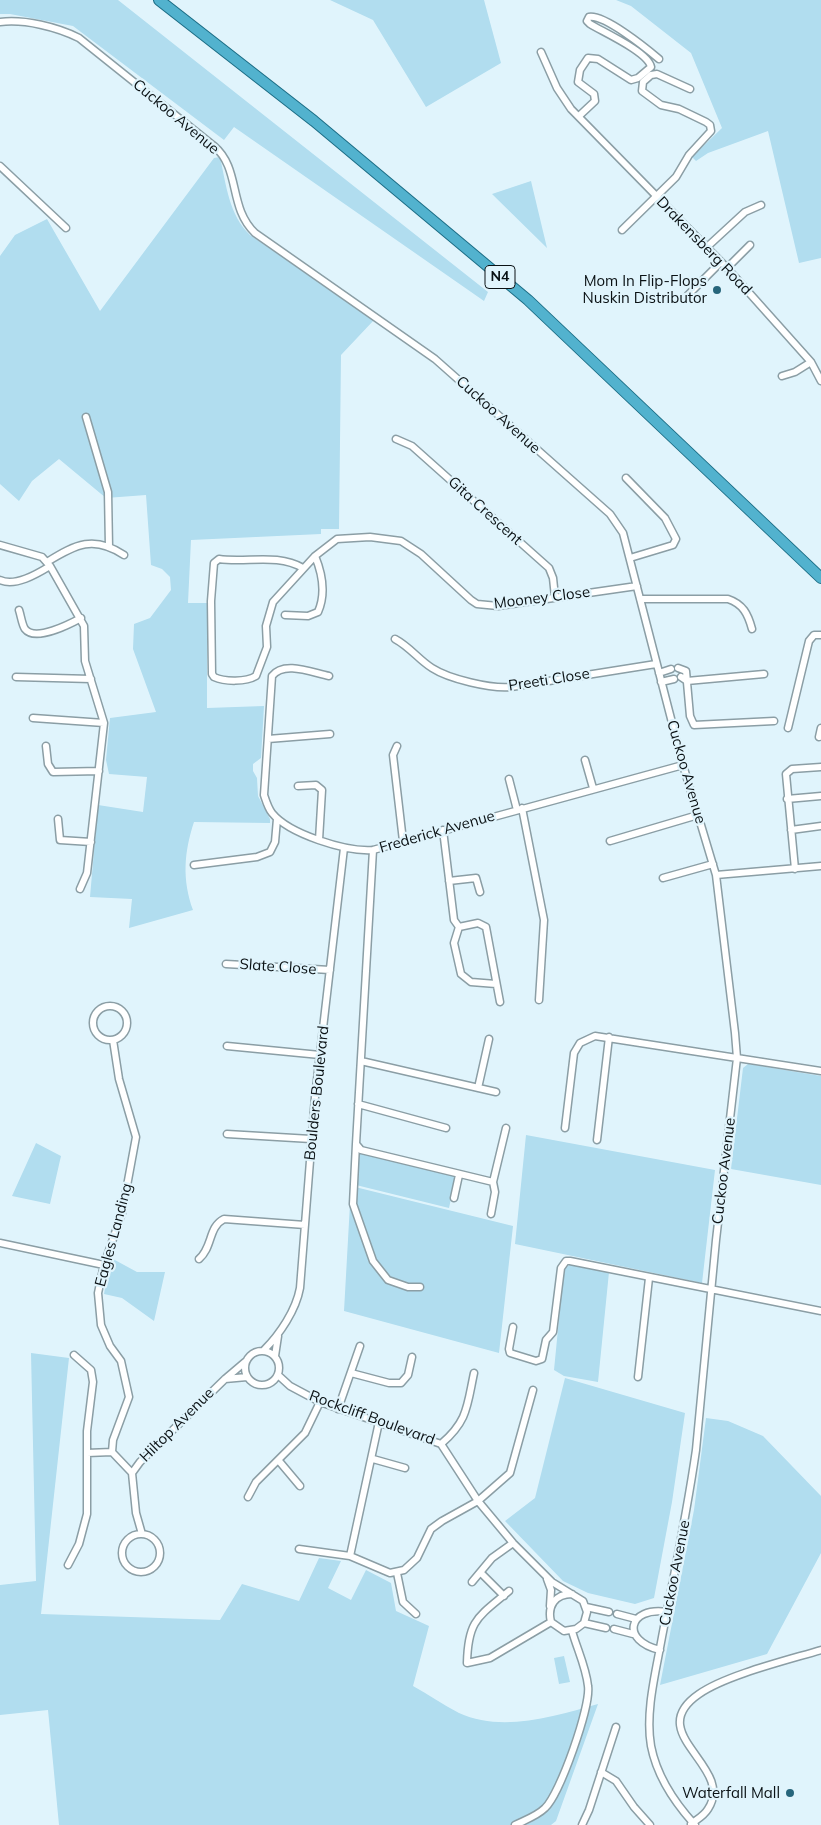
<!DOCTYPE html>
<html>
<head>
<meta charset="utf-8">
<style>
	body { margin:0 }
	canvas { display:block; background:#e0f4fc }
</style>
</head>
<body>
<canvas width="821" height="1825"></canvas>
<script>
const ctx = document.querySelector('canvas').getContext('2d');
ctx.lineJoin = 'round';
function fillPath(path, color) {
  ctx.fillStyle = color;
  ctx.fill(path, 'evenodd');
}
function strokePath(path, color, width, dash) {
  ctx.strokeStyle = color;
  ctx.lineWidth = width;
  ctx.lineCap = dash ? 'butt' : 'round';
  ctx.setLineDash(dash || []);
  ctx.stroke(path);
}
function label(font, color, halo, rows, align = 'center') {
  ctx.font = font + ' Mulish,sans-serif';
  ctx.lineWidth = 4.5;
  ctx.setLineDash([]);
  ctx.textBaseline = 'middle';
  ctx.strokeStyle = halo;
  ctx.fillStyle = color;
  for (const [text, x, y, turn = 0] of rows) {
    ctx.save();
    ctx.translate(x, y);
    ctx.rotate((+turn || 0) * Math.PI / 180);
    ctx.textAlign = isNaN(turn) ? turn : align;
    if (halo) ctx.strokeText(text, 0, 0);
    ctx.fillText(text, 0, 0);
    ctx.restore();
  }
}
fillPath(new Path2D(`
	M0 0H118L488 292 484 301 234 127 224 140 73 26 10 14H0Z
	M330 0H484L501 63 426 107 373 20Z
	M616 0H821V258L799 263 768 131 708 153 696 161 692 157 722 128 691 53 631 6Z
	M220 157C226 184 229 215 250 235L374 320 341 355 339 529H321V534L191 540 188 603H207V708L264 706 261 758 253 764V771L257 778 258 796 270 819V823L194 822C184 852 182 880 193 910L129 928 132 899 90 897 98 805 143 812 147 777 109 774 106 760 110 718 156 712 133 649 134 624 150 618 171 590 170 577 162 569 151 565 146 495 106 498 59 459 32 481 19 501 0 484V256L15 235 47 219 100 311 214 158Z
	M531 181 547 248 492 194Z
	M748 1064 821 1076V1185L731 1169 743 1068Z
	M526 1135 715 1170 702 1283 515 1244Z
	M36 1143 61 1156 50 1204 12 1196Z
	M358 1152 454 1176 455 1180 449 1208 356 1185Z
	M351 1186 513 1226 499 1353 344 1311Z
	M113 1259 137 1272H165L154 1321 122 1298 104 1294 108 1271Z
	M572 1264 609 1272 598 1382 564 1376 554 1370 564 1268Z
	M31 1353 69 1358 41 1614 220 1620 242 1584 299 1601 319 1558 341 1561 328 1588 351 1600 366 1570 391 1583 396 1611 429 1626 413 1686C428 1694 443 1705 459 1713 502 1733 556 1716 598 1704L556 1821 551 1825H59L48 1710 0 1715V1585L36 1581Z
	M565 1378 685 1413 672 1502 654 1598 635 1604 588 1593 563 1581 505 1521 535 1498Z
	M706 1418 728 1421 763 1436 821 1496V1553L767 1654 660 1685 694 1510Z
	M564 1656 570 1682 559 1684 554 1658Z`), '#b1ddef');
const minor = new Path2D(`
	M0 22C25 19 57 27 79 38L214 146C241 169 228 207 255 233L435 359 610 514 623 533 683 765 716 875 735 1033 737 1058 716 1240 696 1450C687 1513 674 1575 662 1637 656 1671 645 1712 651 1746 657 1777 674 1802 695 1825
	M541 52 557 88 571 109 727 268 811 362 821 381
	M579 116 595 101 594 94 578 82 580 70 588 58 598 59 631 80 638 78 651 67C648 52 603 32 590 24L587 21 589 17C604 14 646 48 659 59
	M0 166 66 228
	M622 230 676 177 689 155 711 131 710 125 706 122 679 109 661 105 642 91 643 82 651 75 657 74 690 89
	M707 247 745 212 761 205
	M727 268 750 245
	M688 295 721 262
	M782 376 795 372 811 362
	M86 417 108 492 109 547
	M396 439 412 446 549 568 553 578 555 597
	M626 478 665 518 676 539 673 545 630 558
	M0 545 42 557 50 566 84 626 85 661 104 723 87 873 80 889
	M47 562C76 544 94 535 124 555
	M303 568C277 553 247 563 219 559L214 563 211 601 212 674 214 677C225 682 246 682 256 676L267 647 266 626 273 602 315 556 337 539 370 537 401 541 421 554 471 600 477 604 498 606 637 586
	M0 580C15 587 37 574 50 566
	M640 599H728C743 604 748 614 752 629
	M19 610C21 616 22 625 25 629 35 642 70 624 81 618
	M285 615 308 616 318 612C326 594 322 573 315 556
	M395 639C410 647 419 660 432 668 449 679 491 689 511 687L656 664
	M678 668 686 671 690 716 694 725 774 721
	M659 673 671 669
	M329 676C313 673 284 660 272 676L264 795C266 801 268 808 272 813 289 834 346 852 373 850L683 765
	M16 677 91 679
	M681 677 687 681 764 674
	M661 682 674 679
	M33 718 104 723
	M788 728 809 641 814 635H821
	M819 737 821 728
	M268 739 330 734
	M46 746 48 764 53 772 99 771
	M397 746 393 755 403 841
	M585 760 593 788
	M509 779 517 810
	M298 786 316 785 322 790 319 840
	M787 799 821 796
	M522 808 544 920 539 1000
	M58 819 60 840 91 842
	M443 830 454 920 459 927 478 923 486 927 500 1002
	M791 830 821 826
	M610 841 698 815
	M373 850 356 1144 361 1150 493 1182 506 1128
	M194 865 257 857 270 852 275 842 277 819
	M795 869 786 774 792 769 821 767
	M716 875 821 866
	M663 878 713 864
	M449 881 476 878 480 892
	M459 927 454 943 461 974 471 982 496 984
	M226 964 330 970
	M93 1023a17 17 0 1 1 34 0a17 17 0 1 1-34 0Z
	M113 1040 119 1079 136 1137 122 1213 104 1265 98 1293 101 1325 110 1346 121 1361 129 1397 113 1440 112 1452 132 1473 136 1513 142 1534
	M227 1046 320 1055
	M361 1061 496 1092
	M478 1088 489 1039
	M358 1104 446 1128
	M565 1128 574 1053 580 1043 595 1036 821 1071
	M227 1134 311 1139
	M597 1140 609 1037
	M356 1144 353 1204 373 1261 388 1280 408 1287H420
	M454 1198 459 1175
	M491 1214 495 1192 493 1182
	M0 1243 104 1265
	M199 1259C213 1247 208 1227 224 1219L305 1225
	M513 1327 509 1349 510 1353 536 1361 542 1359 546 1340 553 1332 561 1268 566 1261H570L821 1311
	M264 1350C280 1334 296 1310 300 1288L315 1097 344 848
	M245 1368a17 17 0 1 1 34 0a17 17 0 1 1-34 0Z
	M275 1356 278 1336
	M351 1373 389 1383H401L408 1375 412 1357
	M278 1375 290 1386 320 1402 441 1444 478 1501 513 1543 552 1582 583 1601 587 1612 584 1623 576 1629 564 1631 551 1622C547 1606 555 1594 572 1594
	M638 1377 649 1278
	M225 1379 247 1377
	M338 1409 360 1346
	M441 1444C468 1421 467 1406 474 1373
	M87 1453 112 1452
	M373 1459 405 1468
	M279 1461 300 1486
	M132 1473 140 1462 225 1379 245 1362
	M248 1497 256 1482 305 1433 320 1402
	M122 1553a19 19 0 1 1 38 0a19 19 0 1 1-38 0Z
	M299 1549 350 1556 390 1573 404 1570 417 1558 431 1529 442 1521 478 1501 510 1473 533 1390
	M350 1556 379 1422
	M68 1565 79 1544 87 1514V1431L93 1382 91 1370 74 1355
	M397 1573 403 1602 416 1614
	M481 1573 504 1596
	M547 1579 551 1590 550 1606
	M472 1582 492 1558 513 1543
	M509 1591C478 1617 468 1620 467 1663L490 1658 551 1622
	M586 1607 609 1612
	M617 1614 636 1619
	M584 1623 606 1628
	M614 1629 633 1634
	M660 1650C620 1641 628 1606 667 1612
	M601 1772 616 1781 634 1807 650 1825
	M691 1824C696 1820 704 1816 708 1809 736 1766 641 1734 699 1694 726 1675 788 1660 821 1650
	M515 1825C525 1820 537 1816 545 1808 560 1794 591 1706 588 1686 586 1667 577 1649 572 1631
	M582 1825 589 1810 616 1727`);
const trunk = new Path2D(`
	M159 0 314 121 528 300 821 578`);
strokePath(minor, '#8b9ea5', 9);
strokePath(trunk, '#1c6d85', 12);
strokePath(minor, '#fff', 6);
strokePath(trunk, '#52b2ce', 10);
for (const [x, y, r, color] of [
	[717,290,5,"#26657b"],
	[790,1793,5,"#26657b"]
]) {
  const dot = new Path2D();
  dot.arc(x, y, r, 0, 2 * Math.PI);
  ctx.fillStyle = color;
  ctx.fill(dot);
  strokePath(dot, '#e0f4fc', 2);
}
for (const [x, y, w] of [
	[500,277,30]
]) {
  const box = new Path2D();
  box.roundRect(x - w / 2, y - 11.5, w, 23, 4);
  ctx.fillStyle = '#e0f4fc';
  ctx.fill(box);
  strokePath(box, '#0a1114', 1);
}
label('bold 14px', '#0a1114', null, [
	["N4",500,277]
]);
label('15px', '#0a1114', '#e0f4fc', [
	["Cuckoo Avenue",176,117,40],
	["Drakensberg Road",704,246,46],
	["Cuckoo Avenue",498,415,42],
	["Gita Crescent",485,511,42],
	["Mooney Close",542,598,-7],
	["Preeti Close",549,680,-9],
	["Cuckoo Avenue",686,772,74],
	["Frederick Avenue",437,832,-16],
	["Slate Close",278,967,4],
	["Boulders Boulevard",317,1093,-84],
	["Cuckoo Avenue",724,1171,-83],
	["Eagles Landing",114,1235,-75],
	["Rockcliff Boulevard",372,1418,20],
	["Hiltop Avenue",177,1425,-45],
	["Cuckoo Avenue",675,1573,-79]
]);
label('15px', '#0a1114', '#e0f4fc', [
	["Mom In Flip-Flops",707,281],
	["Nuskin Distributor",707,298],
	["Waterfall Mall",780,1793]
], 'right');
</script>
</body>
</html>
